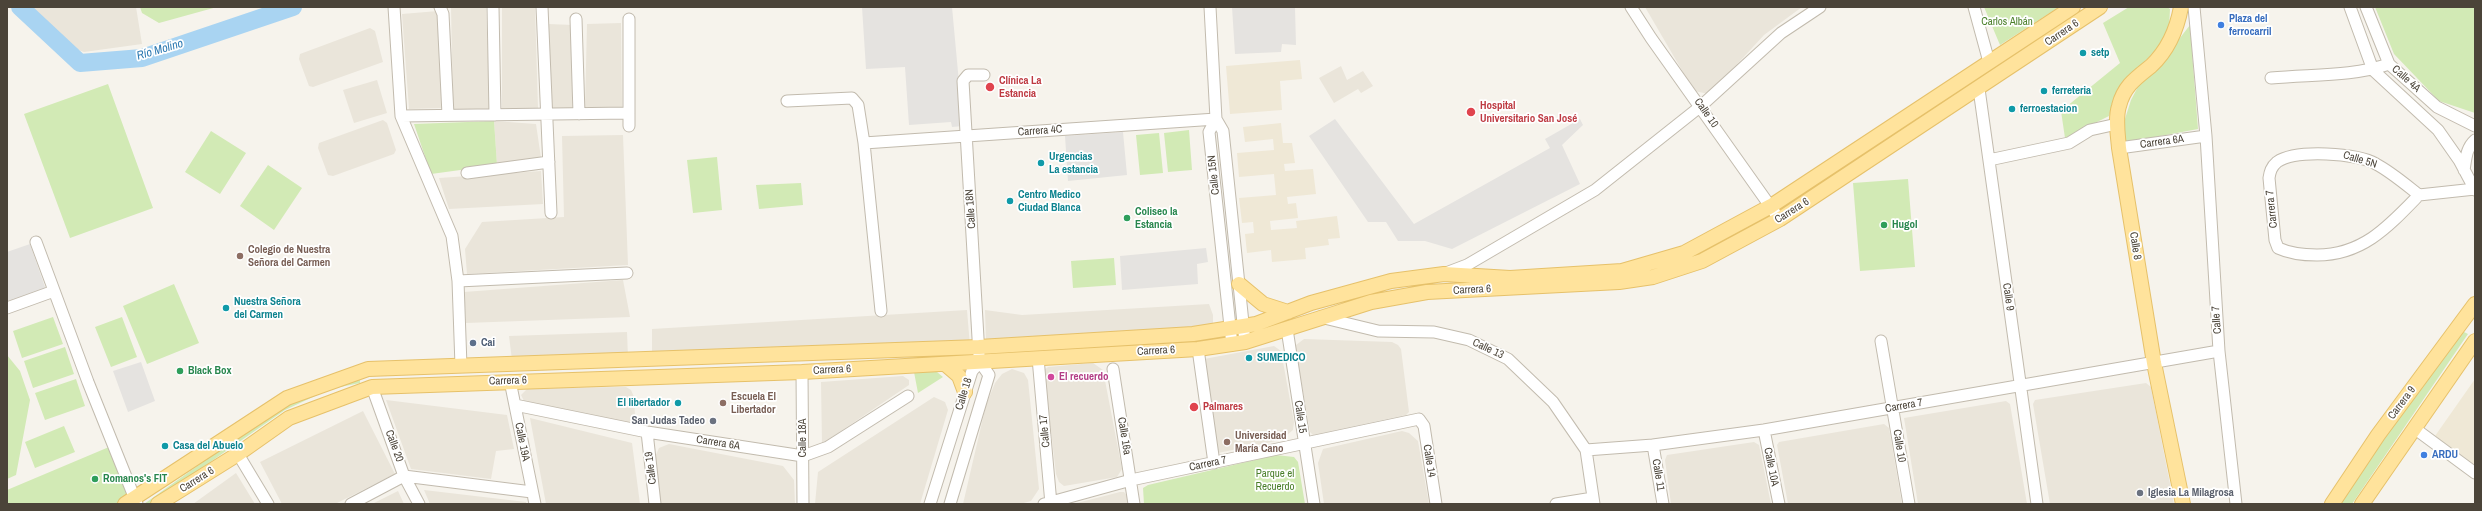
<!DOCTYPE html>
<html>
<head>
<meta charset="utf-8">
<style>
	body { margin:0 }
	#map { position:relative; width:2482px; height:511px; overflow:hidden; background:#f6f3ec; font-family:"Archivo Narrow",sans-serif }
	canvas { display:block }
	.frame { position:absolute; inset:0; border:8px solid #4b4439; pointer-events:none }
</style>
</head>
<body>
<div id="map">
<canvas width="2482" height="511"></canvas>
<div class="frame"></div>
</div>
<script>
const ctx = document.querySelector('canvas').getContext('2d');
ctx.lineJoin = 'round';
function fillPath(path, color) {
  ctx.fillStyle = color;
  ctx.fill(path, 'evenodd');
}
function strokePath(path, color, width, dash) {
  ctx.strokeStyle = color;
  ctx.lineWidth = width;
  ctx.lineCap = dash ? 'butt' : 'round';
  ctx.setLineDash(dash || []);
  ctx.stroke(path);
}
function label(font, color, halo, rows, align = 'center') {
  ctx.font = font + ' "Archivo Narrow",sans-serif';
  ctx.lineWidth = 3.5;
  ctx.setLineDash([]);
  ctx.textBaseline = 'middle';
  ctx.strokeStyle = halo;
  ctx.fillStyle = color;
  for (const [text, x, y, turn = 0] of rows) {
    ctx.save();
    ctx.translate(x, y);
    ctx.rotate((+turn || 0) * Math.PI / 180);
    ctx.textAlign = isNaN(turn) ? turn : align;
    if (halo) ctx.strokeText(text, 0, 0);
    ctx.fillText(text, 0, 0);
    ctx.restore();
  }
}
fillPath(new Path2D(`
	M32 7H136L142 44 84 52 73 48Z
	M451 7 486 8 490 109H453Z
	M502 7H535L538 108 502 109Z
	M1645 7H1802L1764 35 1718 85 1709 93H1704L1694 91Z
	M438 11 442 108 409 109 402 14Z
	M621 23 622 107H585L587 24Z
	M548 24 573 25 572 114H551Z
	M370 28 375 31 383 62 313 87 309 86 299 59 300 54Z
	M1341 66 1347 80 1363 71 1373 86 1361 93 1358 89 1334 103 1319 78Z
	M377 80 387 113 354 123 343 90Z
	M383 120 387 123 396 150 394 154 333 176 328 175 318 148 319 143Z
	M494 121 536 124 541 158 497 165Z
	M623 135 628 265 467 274 465 249 482 222 564 217 562 136Z
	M541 171 543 204 449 209 439 178Z
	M623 280 630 317 466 323 464 292Z
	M1209 304 1213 315V326L986 342 985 310 1022 315Z
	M967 310 970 346 652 355V329Z
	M627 332 628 357 512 360 509 336Z
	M1304 339 1392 342 1398 345 1401 349 1409 412 1406 415 1313 435 1310 432 1296 350V345Z
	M1274 346 1281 351 1294 422 1293 430 1281 440 1218 453 1204 359Z
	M1093 363 1103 370 1122 469 1117 477 1064 486 1059 482 1056 474 1044 370 1048 367Z
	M1012 369 1024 373 1028 380 1039 489 1031 501 1020 504H963L986 405 995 383 1002 374Z
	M903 376 909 380V385L822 444 821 382Z
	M2146 383 2151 387 2174 504H2050L2033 404 2035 400Z
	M626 387 631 390 634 397 635 416 628 425 525 403 521 395 528 388Z
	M934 397 945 402 948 410 920 504H815L818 472Z
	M386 400 507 415 514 449 496 451 491 479 411 469Z
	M2006 401 2010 404 2027 504H1918L1904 418Z
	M363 411 395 474 335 504H282L260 462Z
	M530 418 632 443 640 504H546Z
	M1884 424 1889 428 1902 504H1788L1777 445 1779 442Z
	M1402 431 1409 433 1418 441 1429 504H1324L1318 463 1323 449Z
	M1754 442 1759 445 1771 504H1671L1665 460 1667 455Z
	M669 444 783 466 794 480 795 504H660L655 457 659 448Z
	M236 473 255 504H193Z
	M424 490 526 502V504H430Z
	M398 491 404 504H372Z
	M1120 492H1124L1128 497 1129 504H1073Z`), '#eae5da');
fillPath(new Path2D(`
	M1300 60 1302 79 1280 81 1282 110 1230 114 1226 66Z
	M1281 123 1283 143H1292L1295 163 1284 164 1285 171 1313 169 1316 194 1287 197 1288 204 1296 203 1298 218 1270 221 1271 230 1297 228 1296 221 1337 216 1340 238 1328 239 1329 245 1305 248 1306 259 1272 262 1271 250 1247 253 1245 234 1254 233 1253 222 1242 223 1239 198 1276 195 1274 174 1239 177 1237 153 1274 150 1273 139 1245 142 1243 127Z
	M2475 379V465L2435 436Z`), '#efe8d6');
fillPath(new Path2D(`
	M140 7H217L159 23 142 13Z
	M1984 7H2059L2000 45Z
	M2129 7H2167L2170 9 2169 29 2161 44 2119 89 2109 116 2065 138 2061 111 2120 63 2103 23Z
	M2375 7H2475V113L2439 101 2394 54Z
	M2190 25 2198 129 2123 143 2124 122 2131 100 2141 81 2159 65Z
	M108 84 153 208 70 238 24 114Z
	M494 121 497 165 431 174 414 124Z
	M1189 130 1192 170 1168 172 1164 133Z
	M211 131 246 153 220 194 185 172Z
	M1159 133 1163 173 1140 175 1136 135Z
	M717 157 722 210 693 213 687 160Z
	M268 165 302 188 274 230 240 206Z
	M1908 179 1915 267 1860 271 1853 183Z
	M801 183 803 205 759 209 756 185Z
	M1114 258 1116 285 1073 288 1071 261Z
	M174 284 199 343 147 364 123 306Z
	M53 317 63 344 22 358 13 331Z
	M122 317 137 357 111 367 95 327Z
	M2460 330 2468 334 2352 504H2335Z
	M65 347 74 374 33 388 24 361Z
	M7 355 20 371 30 400 16 475 7 479Z
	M927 370 937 372 943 377 918 393 914 372Z
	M76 379 85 406 45 420 35 393Z
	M360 380V383L330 389 285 410 150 504H144L283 405 330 385Z
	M64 426 75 452 35 468 25 442Z
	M109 447 128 496 116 504H7V490Z
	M1276 455 1294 457 1298 462 1305 504H1144L1143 488 1148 485Z`), '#d2eab5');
fillPath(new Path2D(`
	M862 7H952L963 126 952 127 951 122 909 125 905 67 866 69Z
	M1232 7 1295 8 1296 45 1282 44 1281 52 1235 54Z
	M1335 119 1414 224 1550 148 1545 139 1580 119 1583 125 1562 145 1580 184 1452 249 1425 241H1398L1386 222H1368L1309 136Z
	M1123 132 1127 175 1068 181 1065 136Z
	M30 244 46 290 7 304V252Z
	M1206 248 1208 262 1197 264 1198 284 1122 290 1120 256Z
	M141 362 155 401 128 412 113 371Z`), '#e5e3e0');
strokePath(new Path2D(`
	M20 7 80 63 142 58 293 7`), '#a9d4f2', 18);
const minor = new Path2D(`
	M394 7 401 116 452 236 458 281 461 366
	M440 7 443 14 448 115
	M493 7 495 115
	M542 7 551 213
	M1210 7 1216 119 1209 132 1232 345
	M1631 7 1651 38 1775 213
	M1974 7 1989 62
	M2194 7 2206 136 2219 351 2236 504
	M2350 7 2373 70 2438 130 2459 160 2475 190
	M2366 7 2389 64 2437 107 2475 126
	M576 19 579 114
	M629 19V126
	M2271 78C2311 74 2351 77 2389 64
	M1979 89 2037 504
	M787 101 852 98 858 105 864 143 881 311
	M401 116 629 113
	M1216 119 1223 131 1245 342
	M864 143 1216 119
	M2119 148 2206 136
	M1989 160 2069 143 2090 130 2117 124
	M2464 170C2466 159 2466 148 2475 140
	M467 173 549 162
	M2419 195C2405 184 2391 172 2376 164 2357 153 2296 149 2277 162 2271 167 2270 172 2269 178L2275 240 2278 248C2291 254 2304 255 2317 255 2363 255 2389 226 2419 195L2475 189
	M36 242 88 382 137 504
	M1446 273 1467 265 1595 190 1701 106 1781 33 1820 7
	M458 281 627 273
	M7 308 54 291
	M1320 317 1378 331 1434 332 1469 340 1508 359 1553 402 1586 450 1594 504
	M1287 329 1314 504
	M1881 341 1909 504
	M1198 349 1214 463
	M979 355 963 81 968 75H984
	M1038 358 1051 504
	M1113 369 1134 504
	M802 372 803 504
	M510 381 535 504
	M372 387 404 476 419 504
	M515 405 647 432 803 456 828 447 908 396
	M2414 428 2475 473
	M1764 430 1779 504
	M647 432 655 504
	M1653 445 1663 504
	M1586 450 1653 445 1764 430 2219 351
	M238 454 268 504
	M351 504 404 476 532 492
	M930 504 972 371 980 362
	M950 504 989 375 980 362
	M1044 504 1131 480 1419 419 1424 426 1436 504
	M1556 504 1593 498`);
const major = new Path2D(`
	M2181 7C2177 29 2167 51 2151 66 2136 78 2124 86 2119 106 2115 119 2118 135 2119 148L2154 363 2183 504
	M1239 284 1263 304 1288 312
	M945 364 959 376 965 392
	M125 504 287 398 368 369 979 347 1193 334 1256 324 1311 303 1391 281 1444 274 1510 278 1622 271 1684 253 1771 206 2073 7
	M158 504 238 454 289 418 372 387 802 372 1198 349 1245 342 1371 302 1427 292 1619 282 1653 277 1702 261 1780 219 2100 7
	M2332 504 2378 435 2475 304
	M2362 504 2475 341`);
strokePath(minor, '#c2bbae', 13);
strokePath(major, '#e6c16a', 16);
strokePath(minor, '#fff', 11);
strokePath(major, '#ffe39c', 14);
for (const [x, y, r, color] of [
	[2221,25,4,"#3f7fe0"],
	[2083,53,4,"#0f9aa8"],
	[990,87,5,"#e0444e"],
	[2044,91,4,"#0f9aa8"],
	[2012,109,4,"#0f9aa8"],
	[1471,112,5,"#e0444e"],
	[1041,163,4,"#0f9aa8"],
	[1010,201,4,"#0f9aa8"],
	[1127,218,4,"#2e9e5b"],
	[1884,225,4,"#2e9e5b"],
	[240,256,4,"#8d6e63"],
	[226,308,4,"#0f9aa8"],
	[473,343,4,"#5c6f8a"],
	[1249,358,4,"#0f9aa8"],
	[180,371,4,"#2e9e5b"],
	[1051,377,4,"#d1479c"],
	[678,403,4,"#0f9aa8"],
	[723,403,4,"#8d6e63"],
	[1194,407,5,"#e0444e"],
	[713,421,4,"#6b7280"],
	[1227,442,4,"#8d6e63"],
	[165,446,4,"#0f9aa8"],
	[2424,455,4,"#3f7fe0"],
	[95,479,4,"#2e9e5b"],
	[2140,493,4,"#6b7280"]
]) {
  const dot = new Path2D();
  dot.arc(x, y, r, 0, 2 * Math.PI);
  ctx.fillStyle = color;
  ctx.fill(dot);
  strokePath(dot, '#fff', 1.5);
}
label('bold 11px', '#366cbe', '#fff', [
	["Plaza del",2229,19],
	["ferrocarril",2229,32],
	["ARDU",2432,455]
], 'left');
label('11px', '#4a7f2a', '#fff', [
	["Carlos Albán",2007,22],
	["Parque el",1275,474],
	["Recuerdo",1275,487]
]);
label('11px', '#4b4439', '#fff', [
	["Carrera 6",2062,33,-34],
	["Calle 4A",2406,79,42],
	["Calle 10",1706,113,55],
	["Carrera 4C",1040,131,-4],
	["Carrera 6A",2162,142,-8],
	["Calle 5N",2360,160,17],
	["Calle 15N",1214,175,-96],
	["Calle 18N",971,209,-94],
	["Carrera 7",2272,209,-96],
	["Carrera 6",1792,211,-32],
	["Calle 8",2135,246,81],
	["Carrera 6",1472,290,-3],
	["Calle 9",2008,297,82],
	["Calle 7",2217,320,-94],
	["Calle 13",1488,349,25],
	["Carrera 6",1156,351,-3],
	["Carrera 6",832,370,-3],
	["Carrera 6",508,381,-2],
	["Calle 18",964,394,-73],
	["Carrera 9",2402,403,-53],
	["Carrera 7",1904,406,-10],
	["Calle 15",1300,417,82],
	["Calle 17",1045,431,-95],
	["Calle 16a",1124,436,81],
	["Calle 18A",803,438,-90],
	["Calle 19A",522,442,79],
	["Carrera 6A",718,443,9],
	["Calle 20",394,446,70],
	["Calle 10",1899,446,81],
	["Calle 14",1429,461,81],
	["Carrera 7",1208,464,-12],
	["Calle 10A",1771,467,79],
	["Calle 19",651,468,-97],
	["Calle 11",1658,475,81],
	["Carrera 6",197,480,-32]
]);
label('bold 11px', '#0d838f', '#fff', [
	["setp",2091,53],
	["ferreteria",2052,91],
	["ferroestacion",2020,109],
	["Urgencias",1049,157],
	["La estancia",1049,170],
	["Centro Medico",1018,195],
	["Ciudad Blanca",1018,208],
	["Nuestra Señora",234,302],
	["del Carmen",234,315],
	["SUMEDICO",1257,358],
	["El libertador",670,403,"right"],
	["Casa del Abuelo",173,446]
], 'left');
label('bold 11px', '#be3a42', '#fff', [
	["Clínica La",999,81],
	["Estancia",999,94],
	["Hospital",1480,106],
	["Universitario San José",1480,119],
	["Palmares",1203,407]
], 'left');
label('bold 11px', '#27864d', '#fff', [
	["Coliseo la",1135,212],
	["Estancia",1135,225],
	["Hugol",1892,225],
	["Black Box",188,371],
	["Romanos's FIT",103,479]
], 'left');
label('bold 11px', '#785e54', '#fff', [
	["Colegio de Nuestra",248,250],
	["Señora del Carmen",248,263],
	["Escuela El",731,397],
	["Libertador",731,410],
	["Universidad",1235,436],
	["María Cano",1235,449]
], 'left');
label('bold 11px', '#4e5e75', '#fff', [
	["Cai",481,343]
], 'left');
label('bold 11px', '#b23c85', '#fff', [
	["El recuerdo",1059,377]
], 'left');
label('bold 11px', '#5b616d', '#fff', [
	["San Judas Tadeo",705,421],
	["Iglesia La Milagrosa",2148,493,"left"]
], 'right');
label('italic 12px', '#2e7ab2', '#fff', [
	["Río Molino",160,50,-16]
]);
</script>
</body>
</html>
